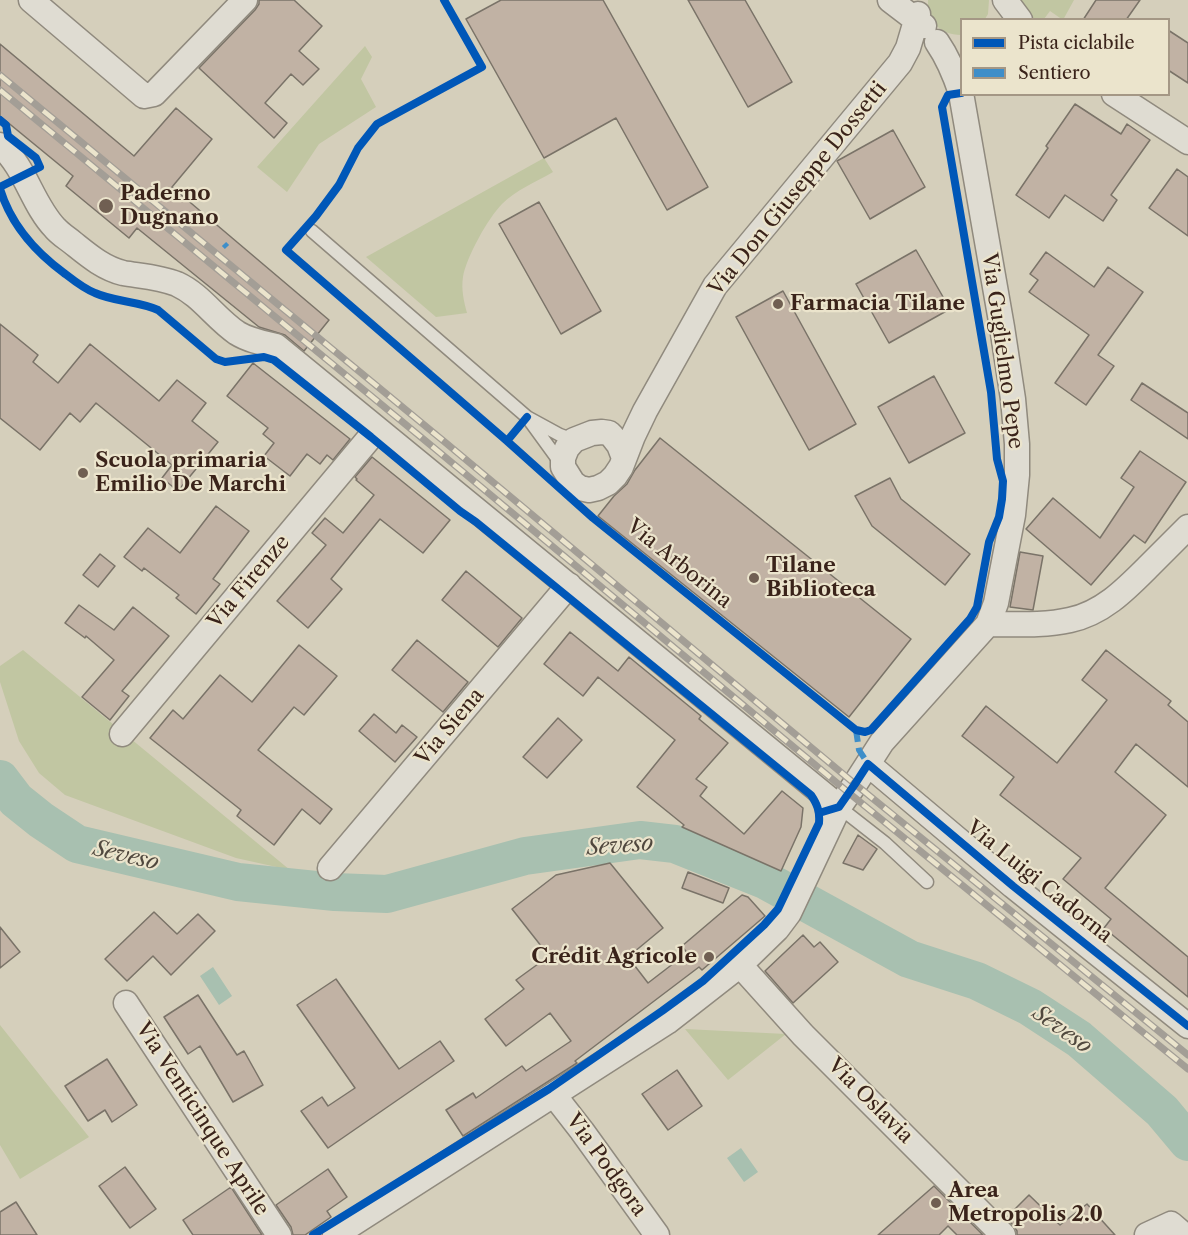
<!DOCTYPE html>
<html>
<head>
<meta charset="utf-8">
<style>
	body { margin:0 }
	#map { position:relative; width:1188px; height:1235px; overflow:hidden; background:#d5cfbb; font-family:"Libre Caslon Text",serif }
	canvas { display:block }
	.legend { position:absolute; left:960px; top:18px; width:210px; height:78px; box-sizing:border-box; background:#ebe4cc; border:2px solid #a49785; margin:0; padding:8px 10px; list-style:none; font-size:18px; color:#3a231a }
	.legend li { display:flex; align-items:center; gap:12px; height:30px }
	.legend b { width:30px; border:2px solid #a49785 }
</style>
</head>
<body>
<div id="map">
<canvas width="1188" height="1235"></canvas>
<ul class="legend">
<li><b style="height:8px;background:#0057b8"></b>Pista ciclabile</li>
<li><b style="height:8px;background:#3e8ec9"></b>Sentiero</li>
</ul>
</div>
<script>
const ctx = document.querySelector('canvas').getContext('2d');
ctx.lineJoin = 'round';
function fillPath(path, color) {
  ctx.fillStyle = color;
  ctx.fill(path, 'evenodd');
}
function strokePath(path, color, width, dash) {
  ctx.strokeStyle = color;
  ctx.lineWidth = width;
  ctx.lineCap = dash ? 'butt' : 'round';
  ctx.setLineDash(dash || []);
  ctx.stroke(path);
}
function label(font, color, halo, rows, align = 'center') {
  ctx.font = font + ' "Libre Caslon Text",serif';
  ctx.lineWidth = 4.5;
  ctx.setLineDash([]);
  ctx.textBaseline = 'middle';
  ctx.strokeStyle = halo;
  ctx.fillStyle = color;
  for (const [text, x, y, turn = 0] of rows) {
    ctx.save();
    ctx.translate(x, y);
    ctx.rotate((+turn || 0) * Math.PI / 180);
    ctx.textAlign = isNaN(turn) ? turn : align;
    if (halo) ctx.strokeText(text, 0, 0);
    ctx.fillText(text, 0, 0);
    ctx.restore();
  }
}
fillPath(new Path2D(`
	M928 0H989L988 14 985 19 962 20 961 35C940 35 927 21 928 0Z
	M1013 0H1074L1063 20 1050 11 1044 19H1027Z
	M365 46 372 57 361 79 376 107 319 144 287 192 257 167Z
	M544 158 553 172C536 182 516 190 502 204 488 218 466 258 463 277 461 289 464 302 467 313L436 317 366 257Z
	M23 650 290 870 236 858 65 795 39 773 19 741 0 682V666Z
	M0 1025 89 1137 20 1179 0 1145Z
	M685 1029 786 1034 728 1080Z`), '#c1c6a2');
fillPath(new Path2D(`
	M213 967 232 996 219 1005 200 976Z
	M741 1148 758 1172 744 1182 727 1158Z`), '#a8c0b0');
strokePath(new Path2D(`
	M0 779 16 800 41 820 77 844 238 882 335 892 387 894 525 856 640 840 675 844 765 880 909 959 977 981 1030 1007 1079 1039 1162 1111 1188 1142`), '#a8c0b0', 38);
const building = new Path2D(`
	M259 0H294L322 26 299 51 319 69 303 85 291 74 265 103 287 123 274 138 199 68 255 10 259 4Z
	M501 0H603L708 187 667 210 616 118 544 158 466 19Z
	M688 0H745L792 82 748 107Z
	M1096 0H1140L1126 20H1083Z
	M1168 30 1188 43V83L1168 70Z
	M0 44 134 156 176 108 212 139 172 187 329 320 304 351 285 335 259 327 137 228 129 238 66 186 73 176 0 116Z
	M1075 104 1121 134 1127 124 1150 140 1111 195 1117 200 1103 221 1065 195 1049 218 1016 195 1048 148 1046 146Z
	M893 130 925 187 870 219 837 161Z
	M1177 169 1188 177V236L1149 208Z
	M539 202 601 311 561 334 499 224Z
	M916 250 950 309 889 343 856 284Z
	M1046 252 1094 287 1108 267 1143 292 1098 355 1114 366 1086 405 1055 383 1089 335 1029 292 1038 280 1030 274Z
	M783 291 856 424 809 450 736 317Z
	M0 324 38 355 33 362 58 383 90 344 159 401 177 380 206 403 192 421 218 442 178 491 162 478 172 465 96 403 80 422 70 413 40 450 0 418Z
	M253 363 350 439 333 460 327 455 320 464 307 454 290 476 264 456 274 443 263 434 268 428 227 396Z
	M934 376 965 433 909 463 878 407Z
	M1142 383 1188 413V439L1131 400Z
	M660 438 911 639 849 717 598 516 614 496 627 484 635 470Z
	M1140 451 1186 482 1145 543 1134 535 1091 585 1026 529 1053 498 1100 538 1134 487 1121 478Z
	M372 457 450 520 423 553 380 519 331 579 342 589 308 628 277 601 326 545 312 533 325 518 343 533 374 495 356 480 357 479 355 477Z
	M890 478 901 499 970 554 945 585 872 526 855 496Z
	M216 506 249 531 213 579 220 584 196 614 176 598 179 595 144 568 142 571 124 557 148 528 180 553Z
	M1020 552 1043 556 1033 610 1010 607Z
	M100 554 115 566 98 587 83 575Z
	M466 571 522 618 498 647 442 600Z
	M79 605 114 630 133 607 169 636 122 691 129 696 110 720 82 697 114 660 86 636 85 638 65 623Z
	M570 632 618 671 629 657 701 716 699 719 728 743 696 779 707 787 700 796 744 834 782 791 803 808 801 827 781 871 682 827 684 825 637 787 675 740 598 677 583 696 544 664Z
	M417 640 468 682 443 712 392 670Z
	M299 645 337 676 304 715 294 707 258 750 332 809 320 824 302 809 274 845 237 816 241 810 150 738 173 710 183 719 220 675 252 702Z
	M1106 650 1171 701 1168 705 1188 722V787L1136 744 1115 772 1166 815 1105 888 1188 957V997L1104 928 1111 919 1063 879 1081 858 1000 795 1014 777 962 736 986 706 1057 763 1107 700 1082 680Z
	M374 714 396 733 402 725 417 737 395 762 359 731Z
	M558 718 582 740 547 778 523 757Z
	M858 835 877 849 863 870 843 863Z
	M610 863 663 928 628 957 648 983 687 953 682 946 742 895 748 897 765 916 702 970 699 967 575 1061 577 1063 463 1136 446 1110 473 1093 476 1098 522 1066 526 1071 571 1041 550 1013 506 1046 485 1019 524 989 516 980 549 956 512 909 556 875Z
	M688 872 729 888 723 903 682 888Z
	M154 912 177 934 198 914 215 931 171 975 153 956 127 981 105 959Z
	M0 927 20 952 0 968Z
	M803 935 814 947 820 942 838 962 793 1003 765 971Z
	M336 979 399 1069 440 1041 454 1061 328 1148 301 1111 322 1097 328 1106 355 1088 297 1005Z
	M198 995 237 1055 244 1051 263 1085 233 1102 200 1046 188 1054 164 1017Z
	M107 1059 137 1105 112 1122 105 1110 88 1121 65 1086Z
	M677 1070 702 1106 668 1130 642 1094Z
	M125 1167 156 1209 130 1228 99 1186Z
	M328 1169 347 1197 327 1211 331 1217 305 1235H293L291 1227 276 1205Z
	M934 1186 983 1235H957L948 1226 939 1235H878Z
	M231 1187 262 1235H193L183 1220Z
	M1029 1195 1060 1225 1087 1204 1115 1235H1017V1231L1013 1225 1006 1218Z
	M16 1202 37 1235H0V1212Z`);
fillPath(building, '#c1b2a4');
strokePath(building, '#7a7368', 1.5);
const lane = new Path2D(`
	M312 231 527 417 560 435 574 440
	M530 421 562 465
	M839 807 885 843 927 882`);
const street = new Path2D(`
	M31 0 144 96 154 94 245 0
	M890 0 924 26
	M1005 0 1020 20
	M1114 94 1188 142
	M0 145C26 168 32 204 55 228 60 234 67 238 73 243 88 255 103 268 123 273 141 276 160 277 177 284 201 295 215 318 237 333 248 340 263 343 276 346L839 807
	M624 458 619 445 612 436 609 433 602 432 592 433 574 440 567 448 563 458V467L573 483 580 488 589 490 598 488 608 483 615 476 621 467 633 436 645 411 715 286 900 63 908 48 918 14
	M988 624C1015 624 1044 626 1070 620 1103 613 1126 589 1149 566 1162 553 1175 540 1188 527
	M122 734 377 429
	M868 764 1013 886 1188 1026
	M330 868 569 585
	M740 965 803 1035 1003 1235
	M126 1003 279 1235
	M554 1095 582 1131 657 1235
	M335 1235 667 1022 740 965 777 929 789 913 839 807 855 784 882 742 988 624 996 603 1013 515 1017 475V444L1013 399 1002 327 961 93C955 75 948 58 937 42
	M1147 1235 1171 1224 1184 1235`);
strokePath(lane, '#908a7e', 15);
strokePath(street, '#908a7e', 27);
strokePath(lane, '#dfdcd2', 12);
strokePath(street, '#dfdcd2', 24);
const rail = new Path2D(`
	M0 75 446 443 855 784 1188 1055
	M0 90 439 452 849 793 1188 1069`);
strokePath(rail, '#a39e96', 7);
strokePath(rail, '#ebe4cc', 4.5, [14]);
strokePath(new Path2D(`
	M224 244 227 247
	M856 730 859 750 868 764`), '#3e8ec9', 6, [12, 6]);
strokePath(new Path2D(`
	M444 0 482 67 377 124 358 148 339 185 316 216 286 250 507 441
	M0 120 6 125 8 136 36 158 40 167 0 187
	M0 189C11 225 34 251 64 273 73 280 84 289 95 293 115 302 138 301 158 310L216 359 225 362 264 357 274 360 371 437 460 511 476 522 811 795C817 804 820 811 819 823L778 909 764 925 703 981 662 1011 549 1089 313 1235
	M527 417 507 441 593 518 856 730 865 732 871 730 970 619 977 607 989 542 999 517 1002 499 1003 481 997 459 991 392 942 107 948 95 961 93
	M819 813 839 807 855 784 868 764 1013 886 1188 1026`), '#0057b8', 8);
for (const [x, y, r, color] of [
	[106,206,8,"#705f52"],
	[778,304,6,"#705f52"],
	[83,473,6,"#705f52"],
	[754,578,6,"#705f52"],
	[709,957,6,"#705f52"],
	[936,1203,6,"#705f52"]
]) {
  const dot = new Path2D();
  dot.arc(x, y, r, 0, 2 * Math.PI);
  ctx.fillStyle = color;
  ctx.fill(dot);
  strokePath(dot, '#ebe4cc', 2);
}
label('21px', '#3a231a', '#ebe4cc', [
	["Via Don Giuseppe Dossetti",798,189,-51],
	["Via Guglielmo Pepe",1002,351,82],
	["Via Arborina",679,564,39],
	["Via Firenze",249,582,-50],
	["Via Siena",450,727,-50],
	["Via Luigi Cadorna",1039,882,39],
	["Via Oslavia",870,1101,45],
	["Via Venticinque Aprile",202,1119,57],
	["Via Podgora",606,1165,54]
]);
label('bold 21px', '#3a231a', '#ebe4cc', [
	["Paderno",120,194],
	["Dugnano",120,218],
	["Farmacia Tilane",790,304],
	["Scuola primaria",95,461],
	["Emilio De Marchi",95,485],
	["Tilane",766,566],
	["Biblioteca",766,590],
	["Crédit Agricole",697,957,"right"],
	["Area",948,1191],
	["Metropolis 2.0",948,1215]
], 'left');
label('italic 22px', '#50483e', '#ebe4cc', [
	["Seveso",620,846,-4],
	["Seveso",126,856,13],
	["Seveso",1062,1030,35]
]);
</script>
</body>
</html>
